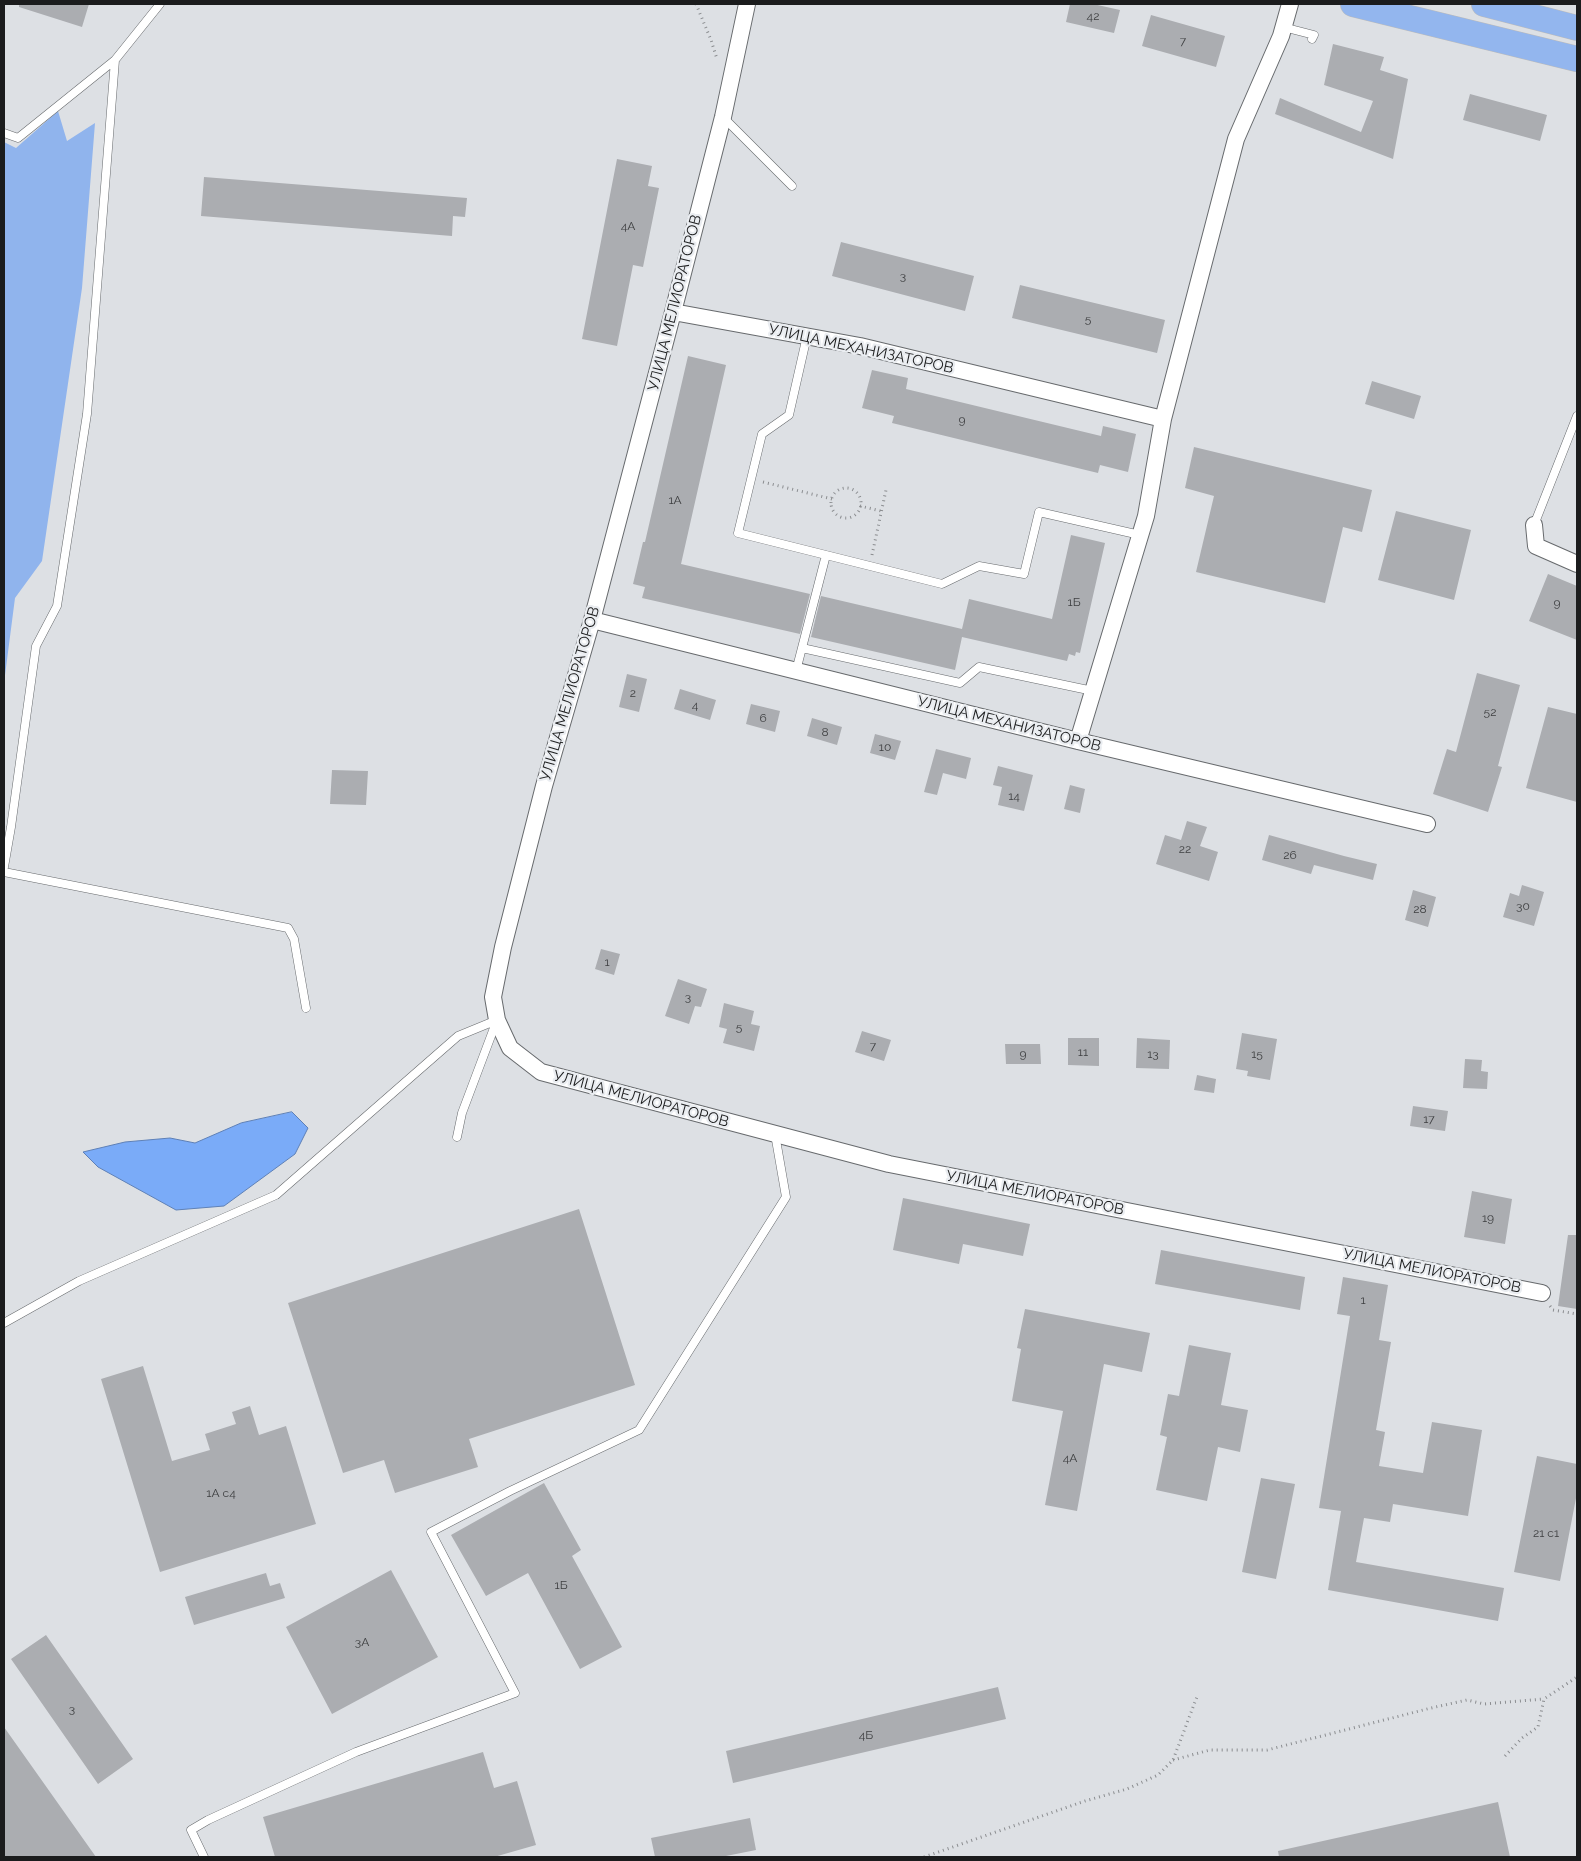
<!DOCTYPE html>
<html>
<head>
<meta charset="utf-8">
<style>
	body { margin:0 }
	#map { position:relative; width:1581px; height:1861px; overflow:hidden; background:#dde0e4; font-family:Raleway,sans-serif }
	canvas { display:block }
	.frame { position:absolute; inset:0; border:5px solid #1b1c1d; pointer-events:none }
</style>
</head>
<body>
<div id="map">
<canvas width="1581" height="1861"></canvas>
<div class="frame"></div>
</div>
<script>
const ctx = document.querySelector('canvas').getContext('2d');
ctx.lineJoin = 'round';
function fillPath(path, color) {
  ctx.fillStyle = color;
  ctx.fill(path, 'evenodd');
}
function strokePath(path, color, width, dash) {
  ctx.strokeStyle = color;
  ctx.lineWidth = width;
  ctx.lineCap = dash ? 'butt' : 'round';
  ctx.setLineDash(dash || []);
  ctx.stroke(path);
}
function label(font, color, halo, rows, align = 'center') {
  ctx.font = font + ' Raleway,sans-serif';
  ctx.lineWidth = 4.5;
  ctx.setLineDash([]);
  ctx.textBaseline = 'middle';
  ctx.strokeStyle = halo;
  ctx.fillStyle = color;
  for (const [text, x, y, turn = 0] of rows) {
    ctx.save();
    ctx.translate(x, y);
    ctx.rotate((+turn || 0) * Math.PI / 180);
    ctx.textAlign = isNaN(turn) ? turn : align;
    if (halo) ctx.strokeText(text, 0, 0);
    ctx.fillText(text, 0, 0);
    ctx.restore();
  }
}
fillPath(new Path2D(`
	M58 111 67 141 95 123 82 288 42 561 15 598 4 683V142L16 148Z`), '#90b4ed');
const water = new Path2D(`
	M292 1112 308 1128 295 1154 224 1206 176 1210 98 1167 83 1152 125 1142 170 1138 195 1143 241 1123Z`);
fillPath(water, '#7aabf8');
strokePath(water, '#5e80b6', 1);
fillPath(new Path2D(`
	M19 4H89L82 27 19 7Z
	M1070 4H1093L1120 10 1114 33 1066 22Z
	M1151 15 1225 36 1216 67 1142 46Z
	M1333 44 1384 57 1380 70 1408 79 1393 159 1275 114 1280 98 1361 132 1373 101 1324 85Z
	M1470 94 1547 115 1540 141 1463 120Z
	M617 159 652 166 648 186 659 188 643 267 633 265 617 346 582 339Z
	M204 177 467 198 465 217 453 216 452 236 201 216Z
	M841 242 974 276 965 311 832 276Z
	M1020 285 1165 320 1157 353 1012 318Z
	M688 356 726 365 681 564 810 594 800 634 642 598 645 587 633 584 643 542H645Z
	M872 370 908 378 906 389 1101 436 1103 426 1136 434 1128 472 1100 465 1098 473 892 423 894 416 862 408Z
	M1372 381 1421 396 1414 419 1365 404Z
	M1194 447 1372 490 1362 532 1343 527 1325 603 1196 572 1214 496 1185 488Z
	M1396 511 1471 530 1454 600 1378 580Z
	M1071 535 1105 543 1080 653 1076 652 1075 656 1069 654 1067 661 962 637 955 670 811 637 821 596 962 629 969 599 1052 619Z
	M1548 574 1577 586V640L1529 621Z
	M1477 673 1520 685 1498 766 1502 767 1488 812 1433 794 1447 749 1456 752Z
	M627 674 647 679 639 712 619 707Z
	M680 689 716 700 710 720 674 709Z
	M751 704 780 711 775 732 746 724Z
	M1548 707 1577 714V802L1526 788Z
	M812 718 842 727 837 745 807 736Z
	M875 734 901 741 895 760 870 753Z
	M936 749 971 758 966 779 943 773 937 795 924 792Z
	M998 766 1033 775 1024 811 998 805 1002 787 993 785Z
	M332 770 368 771 366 805 330 804Z
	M1070 785 1085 789 1080 813 1064 809Z
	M1187 821 1207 827 1200 846 1218 852 1209 881 1156 864 1165 835 1181 840Z
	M1269 835 1344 856 1377 864 1373 880 1314 865 1311 874 1262 860Z
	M1522 885 1544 892 1534 926 1503 917 1510 893 1519 896Z
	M1413 890 1436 897 1428 927 1405 920Z
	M601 949 620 954 614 975 595 969Z
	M678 979 707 989 701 1007 695 1006 689 1024 665 1016Z
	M724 1003 754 1011 751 1024 760 1026 754 1051 723 1043 727 1029 719 1027Z
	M862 1031 891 1040 884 1061 855 1052Z
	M1242 1033 1277 1039 1270 1080 1247 1076 1248 1071 1236 1069Z
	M1068 1038H1099V1066L1068 1065Z
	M1137 1038 1170 1040 1169 1069 1136 1068Z
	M1005 1044H1040L1041 1064H1006Z
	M1465 1059 1482 1060 1481 1071 1488 1072 1487 1089 1463 1088Z
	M1197 1075 1216 1079 1214 1093 1194 1090Z
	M1413 1106 1448 1111 1445 1131 1410 1126Z
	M1472 1191 1512 1199 1505 1244 1464 1237Z
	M903 1198 1030 1224 1023 1256 963 1244 959 1264 893 1250Z
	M579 1209 635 1385 469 1439 478 1467 395 1493 384 1460 343 1473 288 1303Z
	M1568 1235H1577V1309L1558 1306Z
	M1161 1250 1305 1277 1300 1310 1155 1284Z
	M1343 1277 1388 1285 1379 1340 1391 1342 1376 1430 1385 1432 1379 1466 1423 1473 1432 1422 1482 1430 1468 1516 1393 1504 1390 1522 1364 1518 1356 1562 1504 1588 1498 1621 1328 1590 1341 1511 1319 1508 1350 1316 1337 1314Z
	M1025 1309 1150 1333 1142 1372 1104 1364 1077 1511 1045 1505 1063 1411 1012 1401 1021 1349 1017 1348Z
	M1189 1345 1231 1353 1221 1405 1248 1410 1240 1452 1218 1447 1207 1501 1156 1490 1167 1437 1160 1435 1168 1394 1179 1396Z
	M143 1366 172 1461 210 1450 205 1434 236 1424 232 1412 250 1406 259 1435 286 1426 316 1524 160 1572 101 1379Z
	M1537 1456 1577 1464V1493L1560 1581 1514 1572Z
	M1261 1478 1295 1484 1276 1579 1242 1572Z
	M544 1483 581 1550 572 1556 622 1647 580 1669 528 1573 486 1596 451 1535Z
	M391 1570 438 1657 332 1714 286 1627Z
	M266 1573 270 1586 280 1583 285 1598 194 1625 185 1597Z
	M46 1635 133 1759 98 1784 11 1659Z
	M998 1687 1006 1719 733 1783 726 1751Z
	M4 1727 96 1857H4Z
	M483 1752 494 1788 517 1781 536 1845 494 1857H275L263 1817Z
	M1498 1802 1510 1857H1279L1278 1851Z
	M750 1818 756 1850 721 1857H655L651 1838Z`), '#abadb1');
const lane = new Path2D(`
	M1283 27 1314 35 1312 39
	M723 117 792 186
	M4 133 18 138 115 60
	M807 336 789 415 762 434 738 533 942 584 979 566 1024 574 1039 512 1140 535
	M1534 525 1577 416
	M802 648 960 683 979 667 1093 691
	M796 671 826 555
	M4 867 11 827 36 646 57 606 87 414 115 60 160 4
	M4 872 288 928 294 939 306 1008
	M4 1323 79 1281 276 1195 458 1036 497 1020 462 1113 457 1137
	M204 1857 191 1830 208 1820 356 1752 515 1693 431 1532 510 1491 639 1430 786 1197 775 1134`);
const street = new Path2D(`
	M747 4 723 117 673 312 592 620 544 786 503 947 493 997 497 1020 510 1048 541 1072 889 1164 1542 1293
	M673 312 860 346 1163 419
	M1534 525 1536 546 1577 564
	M592 620 1078 741 1427 824
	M1078 741 1146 516 1163 419 1236 139 1281 36 1290 4`);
const primary = new Path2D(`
	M1353 4 1577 59
	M1484 4 1577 28`);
strokePath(lane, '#676a6d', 9);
strokePath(street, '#676a6d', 18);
strokePath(primary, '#bbb', 26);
strokePath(new Path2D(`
	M696 4 711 40 717 59
	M763 482 832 499
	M831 503a15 15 0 1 1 30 0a15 15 0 1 1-30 0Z
	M860 506 881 511
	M872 555 886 490
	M1550 1306 1553 1310 1577 1314
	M1505 1756 1522 1738 1538 1727 1544 1699 1577 1677
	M1173 1760 1210 1750H1267L1431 1708 1467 1700 1484 1704 1544 1699
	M924 1857 1085 1801 1127 1789 1158 1775 1173 1760 1198 1694`), '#8b8d90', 3, [1, 4]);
strokePath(lane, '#fff', 8);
strokePath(street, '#fff', 16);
strokePath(primary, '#93b6ee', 25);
label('12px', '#3f4042', null, [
	["42",1093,16],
	["7",1183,41],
	["4А",628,226],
	["3",903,276],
	["5",1088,319],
	["9",962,420],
	["1А",675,500],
	["1Б",1074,602],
	["9",1557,603],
	["2",633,693],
	["4",695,705],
	["52",1490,712],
	["6",763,718],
	["8",825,732],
	["10",885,747],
	["14",1014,796],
	["22",1185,849],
	["26",1290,855],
	["30",1523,906],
	["28",1420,909],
	["1",607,962],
	["3",688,997],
	["5",739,1027],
	["7",873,1046],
	["11",1083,1052],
	["9",1023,1054],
	["13",1153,1054],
	["15",1257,1054],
	["17",1429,1119],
	["19",1488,1218],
	["1",1363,1300],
	["4А",1070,1458],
	["1А с4",221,1493],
	["21 с1",1546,1533],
	["1Б",561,1585],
	["3А",362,1642],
	["3",72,1709],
	["4Б",866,1735]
]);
label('15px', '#1b1c1d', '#eaedf1', [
	["УЛИЦА МЕЛИОРАТОРОВ",675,303,-76],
	["УЛИЦА МЕХАНИЗАТОРОВ",861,349,12],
	["УЛИЦА МЕЛИОРАТОРОВ",570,694,-74],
	["УЛИЦА МЕХАНИЗАТОРОВ",1009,724,14],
	["УЛИЦА МЕЛИОРАТОРОВ",641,1099,15],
	["УЛИЦА МЕЛИОРАТОРОВ",1035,1193,11],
	["УЛИЦА МЕЛИОРАТОРОВ",1432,1271,11]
]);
</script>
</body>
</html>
